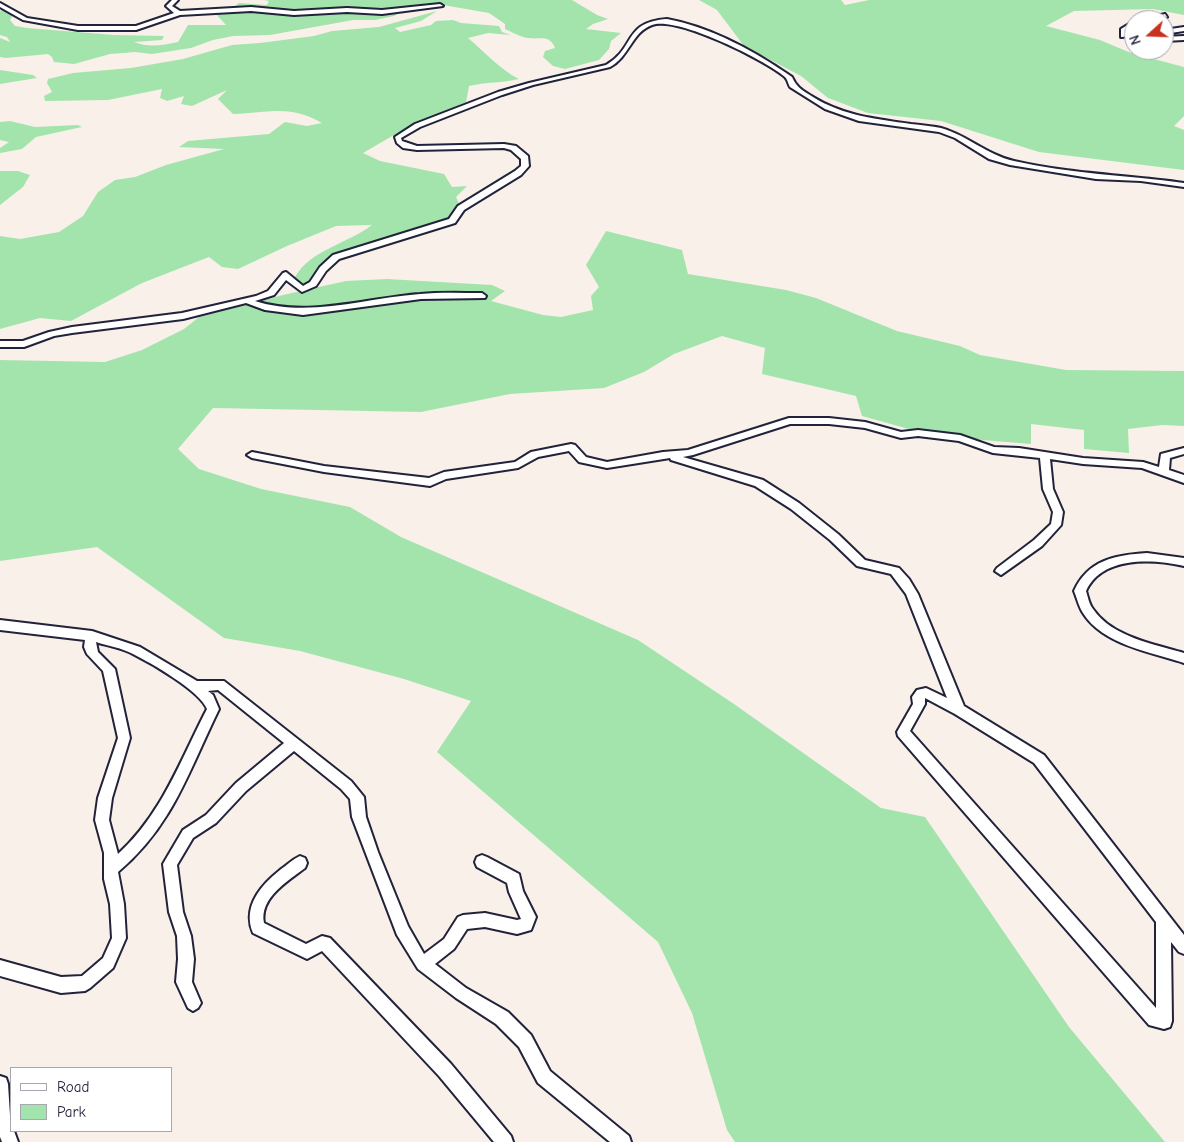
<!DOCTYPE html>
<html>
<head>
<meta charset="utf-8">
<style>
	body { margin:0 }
	#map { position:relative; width:1184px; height:1142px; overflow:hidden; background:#f9f0e9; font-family:"Comic Neue",sans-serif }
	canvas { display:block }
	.legend { position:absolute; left:10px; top:1067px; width:162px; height:65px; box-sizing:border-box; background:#fff; border:1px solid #a7a7b1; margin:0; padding:6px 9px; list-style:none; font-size:15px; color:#22223b }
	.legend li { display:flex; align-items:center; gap:10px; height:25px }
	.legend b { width:25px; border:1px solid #a7a7b1 }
	.north { position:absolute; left:1124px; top:10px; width:50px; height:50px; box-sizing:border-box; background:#fff; border:1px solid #a7a7b1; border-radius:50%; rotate:250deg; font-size:14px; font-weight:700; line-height:20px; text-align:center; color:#22223b }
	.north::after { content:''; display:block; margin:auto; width:18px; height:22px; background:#c8321e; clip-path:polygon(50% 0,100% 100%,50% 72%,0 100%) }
</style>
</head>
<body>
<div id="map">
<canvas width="1184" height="1142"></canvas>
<ul class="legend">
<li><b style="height:6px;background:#fff"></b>Road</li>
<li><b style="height:14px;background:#a3e4ad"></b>Park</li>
</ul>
<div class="north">N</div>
</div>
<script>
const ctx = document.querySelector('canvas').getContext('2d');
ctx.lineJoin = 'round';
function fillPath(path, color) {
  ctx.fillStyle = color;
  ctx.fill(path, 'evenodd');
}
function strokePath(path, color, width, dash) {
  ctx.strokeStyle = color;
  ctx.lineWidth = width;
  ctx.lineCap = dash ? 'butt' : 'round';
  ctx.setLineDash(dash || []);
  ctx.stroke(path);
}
fillPath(new Path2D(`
	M264 0H572L597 15 608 19 593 24 586 29 621 33 611 41 609 49 599 60 565 69 553 66 543 57 545 51 555 48C549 34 540 40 528 38 520 37 512 32 505 29V24L489 13 443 5 414 6 388 11H305L234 7 239 3 267 5 269 1Z
	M699 0H841L845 5 869 0H1184V15L1153 9 1074 11 1046 26 1100 40 1131 53 1184 67V116L1174 126 1184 130V170L1039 152 941 121 868 113 828 98 801 76 744 46 717 10Z
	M2 10 14 13 10 20 15 26 27 28 114 35 164 36 162 40 134 42C149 48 163 45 178 42L188 25H226L214 12 231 11 300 15 354 13 373 15 401 12 394 16 375 20H353L270 35 233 36 213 40 191 48 152 54 135 52 110 54 74 64 54 62 52 57 48 54 6 58 0 57V38L10 42 7 37 0 35V11Z
	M437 11 421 21 395 28 400 32 431 25 436 21 453 20 461 23 499 26 502 32 511 35 488 33 468 38C485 52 499 69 519 79 502 83 486 82 469 86L466 102 394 135 363 153 380 161 444 174 452 187 467 186 456 197 460 206 450 220 337 253 324 263 311 281 303 285 295 277C310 250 349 243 372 225L336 226 287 246 238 269 222 267 209 257 142 283 71 321 40 318 0 329V236L20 239 59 232 83 216 98 192 115 180 135 177 166 165 224 149 179 147 188 141 269 134 285 122 307 126 322 123C288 104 270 113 233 114L218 99 227 90 192 106 181 104 184 96 167 101 160 98 162 89 108 100 45 101 44 96 52 92 47 83 48 79 73 73 131 68 183 59 232 45 260 43 314 36 332 31 379 27Z
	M0 70 33 75 37 78 0 84Z
	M10 121 35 127 78 125 82 127 36 137 22 149 0 153V148L9 142 0 140V122Z
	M0 171H18L30 175 23 187 0 205Z
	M606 231 682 250 688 274 786 290 816 298 897 331 960 346 980 355 1066 370 1184 371V426L1162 425 1128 429 1129 453 1084 449V430L1031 424V444L934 436 862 416 856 396 762 374 765 348 722 336 674 354 644 372 604 388 510 394 421 412 213 408 178 449 199 469 261 489 350 507 401 537 638 640 734 704 881 808 925 817 1069 1027 1165 1142H735L727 1130 692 1013 658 942 437 752 471 701 404 679 300 651 224 638 97 547 0 561V360L105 362 142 350 184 329 199 317 283 295 346 281 387 279 492 285 505 291 491 301 543 315 561 317 593 310 591 296 599 287 586 265Z`), '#a3e4ad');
const minor = new Path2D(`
	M172 0H178L172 6 180 11 251 7 294 11 347 8 382 10 440 4 443 6 382 14 347 12 294 15 251 11 180 15 136 30H78L23 20 0 7V3L27 18 78 26H136L174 13 166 6Z
	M1165 14 1167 17 1142 20 1143 19Z
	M667 19C711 27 756 52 792 77 797 88 802 90 813 97 844 116 876 119 911 124 921 125 932 126 941 128 967 135 987 155 1014 161 1070 174 1127 175 1184 183V187L1141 181 1096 179 1010 165 989 159 955 138 939 132 859 121 825 109 790 87C788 84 788 80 785 77 765 60 677 16 652 25 632 32 629 57 610 67L533 85 502 95 420 127 401 138 402 141 417 146 504 144 516 146 528 156 529 166 521 175 464 210 455 223 339 259 326 271 316 286 302 292 286 280 274 295 255 301C309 318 365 298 420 294 440 292 462 293 482 293L486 296 485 298 421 299 303 315 265 310 246 303 183 319 72 333 54 336 24 347H0V341H23L49 332 72 327 182 313 256 296 268 291 283 273 286 272 303 286 310 282 320 267 333 255 449 219 458 206 515 171 521 166V159L511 150 504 148 417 150 403 148 397 143 395 137 415 124 498 92 529 83 606 65C636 48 623 22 667 19Z
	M1134 21V26L1126 31V34L1134 32V36L1121 37V29Z
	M1184 27V31L1164 34V30Z
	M1184 36V40L1164 41V37Z
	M789 418H829L865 422 901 432 918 430 960 435 994 447 1019 448 1083 458 1143 462 1159 467 1161 454 1184 448V454L1170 458 1169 470 1184 475V483L1142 468 1083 464 1050 459 1053 489 1063 512 1061 525 1042 546 1001 575 995 571 997 568 1034 540 1051 524 1053 512 1043 489 1040 458 993 453 959 441 918 436 901 438 865 428 829 424H790L693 455 683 457 763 480 799 503 838 534 865 560 899 568 909 579 918 594 964 706 1044 755 1184 935V954L1179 952 1171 942 1172 1021 1170 1027 1164 1029 1149 1025 898 736 897 732 913 704 912 697 917 690 926 688 947 698 906 594 891 574 857 566 830 540 791 509 755 486 671 460 670 458 607 468 579 462 569 451 538 457 518 468 446 479 430 486 324 472 252 458 247 455 252 452 324 466 429 478 444 472 515 462 531 452 571 444 575 445 586 457 607 462 663 452 688 450ZM925 698 955 714 1034 763 1156 922V1008L910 731 925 704Z
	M1147 553 1184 558V566C1152 559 1102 556 1086 591 1088 597 1089 604 1093 609 1112 637 1154 644 1184 653V663C1151 652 1103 645 1083 613 1079 607 1077 598 1074 591 1088 560 1115 555 1147 553Z
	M0 620 92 631 140 647 197 681H224L351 781 364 797 366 817 378 852 408 926 424 954 444 939 458 917 463 915 485 913 517 920 521 919 509 892 507 883 477 867 475 862 477 857 482 855 487 857 519 874 523 891 536 917 531 930 517 934 485 927 467 929 454 949 435 964 466 988 508 1012 531 1035 550 1071 629 1136 631 1142H610L538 1083 519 1047 496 1024 456 998 418 969 397 935 352 817 350 799 341 789 294 751 246 791 216 823 193 838 177 865 183 912 191 936 194 959 192 982 201 1003 198 1008 193 1011 188 1008 176 982 178 959 177 936 169 912 163 864 183 830 206 815 236 783 284 743 218 690 208 691 213 695 219 709C189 770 173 826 118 872L124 904 126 938 113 968 90 988 85 991 61 993 0 976V960L61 977 82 976 103 958 112 938 110 904 104 879V853L95 820 98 798 118 738 103 671 87 654 84 647 85 640 0 630ZM96 642C108 646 122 648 133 654 151 663 200 691 207 709 180 761 162 814 118 854L109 820 112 798 130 738 115 669 98 652Z
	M300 856 305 858 307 863 305 868C288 881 259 898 264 923L306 944 322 936 330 938 451 1064 511 1136 513 1142H494L439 1076 322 951 307 959 253 933C242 907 261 885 280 870 287 865 293 859 300 856Z
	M0 1076 6 1078 8 1084 11 1131H14L18 1142H2L0 1137Z`);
strokePath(minor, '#22223b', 4);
fillPath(minor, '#fff');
</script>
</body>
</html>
